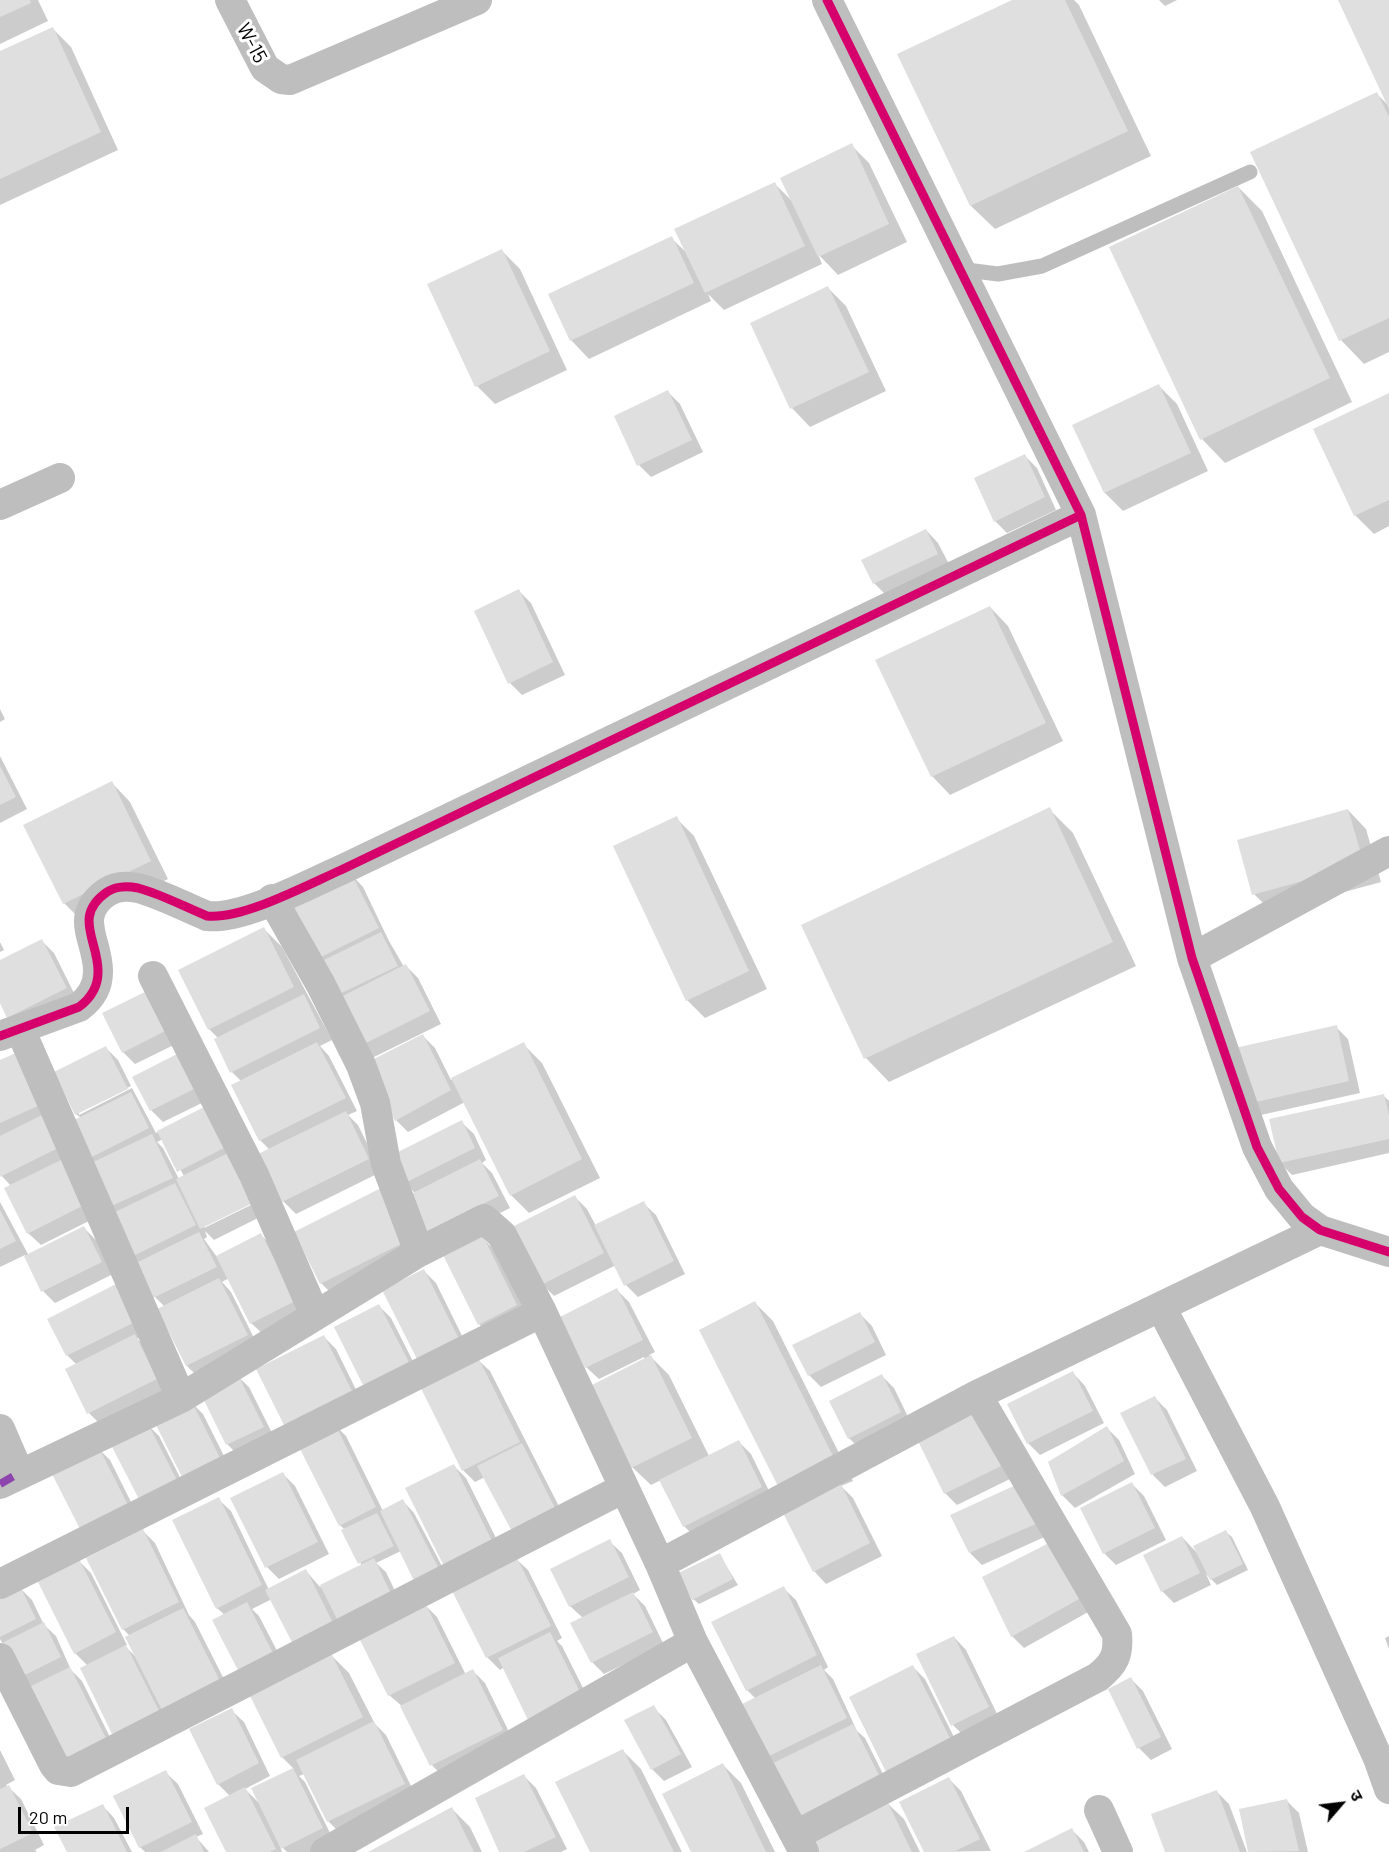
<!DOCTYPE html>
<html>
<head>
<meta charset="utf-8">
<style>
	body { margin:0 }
	#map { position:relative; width:1389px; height:1852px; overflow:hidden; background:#fff; font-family:Barlow,"Noto Sans Devanagari",sans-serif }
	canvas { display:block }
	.north { position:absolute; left:1311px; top:1774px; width:60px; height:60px; -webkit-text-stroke:4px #fff; paint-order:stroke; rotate:62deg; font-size:16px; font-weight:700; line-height:24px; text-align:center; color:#000 }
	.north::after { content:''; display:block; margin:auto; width:21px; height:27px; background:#000; clip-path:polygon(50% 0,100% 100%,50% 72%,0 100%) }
	.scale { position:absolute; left:18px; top:1807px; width:111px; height:27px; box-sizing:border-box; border:3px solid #000; border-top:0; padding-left:8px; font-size:18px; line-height:21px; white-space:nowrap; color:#000; -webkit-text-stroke:4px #fff; paint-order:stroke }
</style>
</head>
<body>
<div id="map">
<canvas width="1389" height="1852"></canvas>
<div class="north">उ</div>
<div class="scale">20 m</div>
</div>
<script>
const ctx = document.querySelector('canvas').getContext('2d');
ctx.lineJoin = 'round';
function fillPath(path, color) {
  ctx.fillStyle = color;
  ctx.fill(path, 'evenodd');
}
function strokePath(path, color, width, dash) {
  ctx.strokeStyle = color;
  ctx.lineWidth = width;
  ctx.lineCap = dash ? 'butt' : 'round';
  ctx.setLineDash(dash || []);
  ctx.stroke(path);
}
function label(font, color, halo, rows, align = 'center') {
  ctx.font = font + ' Barlow,sans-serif';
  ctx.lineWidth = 6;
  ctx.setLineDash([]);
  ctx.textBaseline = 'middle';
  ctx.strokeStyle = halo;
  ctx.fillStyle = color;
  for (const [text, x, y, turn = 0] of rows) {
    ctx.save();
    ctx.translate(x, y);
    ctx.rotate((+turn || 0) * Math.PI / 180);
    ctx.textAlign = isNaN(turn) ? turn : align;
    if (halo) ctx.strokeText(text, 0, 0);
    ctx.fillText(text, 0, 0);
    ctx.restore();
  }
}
fillPath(new Path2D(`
	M0 0H38L48 21 0 44Z
	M1016 0H1074L1079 5 1151 156 995 229 971 206Z
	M1159 0H1177L1165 6Z
	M1340 0H1389V352L1364 364 1341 340 1377 94 1389 106Z
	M52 28 71 47 118 150 0 205V53Z
	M851 145 869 163 907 242 838 275 818 254 822 264 724 310 708 294 711 301 589 359 571 340 671 238 687 253 775 184 793 202Z
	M1238 187 1262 211 1352 402 1225 463 1202 439Z
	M501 250 520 269 567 370 495 404 477 386Z
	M828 288 846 306 886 391 810 427 792 408Z
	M1159 386 1177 404 1208 471 1123 511 1105 493 1074 426Z
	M668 392 680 404 703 452 651 477 639 465Z
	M1389 394V526L1374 534 1355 515 1315 429Z
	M1025 456 1037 468 1056 510 1007 533 995 521Z
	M926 530 938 543 950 566 886 595 874 583Z
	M519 591 531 603 565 675 522 695 510 683Z
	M990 607 1008 626 1063 741 950 795 932 776Z
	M0 709 5 719 0 722Z
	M0 756 27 809 0 823Z
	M112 783 130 802 168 879 82 921 64 903Z
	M1049 809 1073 833 1136 966 889 1082 866 1058 803 926Z
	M1348 810 1366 829 1381 882 1272 912 1254 894Z
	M676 818 694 836 767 989 705 1018 687 1000Z
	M351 874 363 887 389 941 404 967 406 966 418 978 441 1024 370 1059 316 966Z
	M264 929 282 947 332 1040 320 1046 329 1056 357 1111 348 1115 358 1125 381 1172 296 1214 283 1201 260 1155 270 1150 260 1140 241 1081 232 1072 218 1038 209 1029Z
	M42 941 54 953 78 1001 9 1017 0 1000V961Z
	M0 942 4 950 0 952Z
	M149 992 180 1042 135 1064 123 1052Z
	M1336 1027 1348 1039 1360 1093 1261 1115 1248 1103Z
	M423 1036 435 1048 451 1080 523 1044 542 1063 600 1178 529 1213 511 1195 465 1102 408 1132 396 1120Z
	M106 1048 118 1060 131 1086 79 1112V1115L132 1088 156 1133 203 1109 235 1161 204 1228 257 1202 264 1215 214 1240 205 1231 207 1237 204 1239 217 1257 261 1235 273 1247 306 1313 264 1335 251 1323 229 1278 222 1282 231 1292 259 1348 199 1378 187 1366 159 1310 165 1307 155 1297 132 1256 90 1158 81 1118 76 1114ZM163 1139 184 1176 179 1179 163 1148 157 1142Z
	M177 1056 206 1101 163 1122 151 1110Z
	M0 1062 30 1066 97 1217 41 1245 28 1233 11 1186 0 1174Z
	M1384 1096 1389 1101V1153L1292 1175 1280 1163Z
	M461 1122 474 1134 486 1160 482 1163 492 1173 510 1208 437 1245 425 1232 415 1193 405 1183Z
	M575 1197 587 1209 596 1226 643 1203 656 1215 685 1274 638 1297 626 1285 616 1265 554 1296 542 1284Z
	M0 1202 29 1256 84 1228 96 1240 113 1274 55 1303 43 1291 25 1255 0 1267Z
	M393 1202 418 1253 333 1295 321 1283Z
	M482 1238 495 1250 528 1318 491 1336 479 1324Z
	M424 1271 436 1283 470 1352 384 1290Z
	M116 1286 146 1334 137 1339 147 1348 169 1392 101 1425 89 1413 77 1365 67 1355Z
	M617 1290 629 1302 655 1352 649 1355 669 1375 709 1456 739 1442 751 1454 773 1499 696 1538 684 1526 661 1480 651 1485 632 1467 645 1360 644 1357 599 1379 586 1367Z
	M755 1303 773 1321 853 1481 841 1486 853 1498 882 1556 826 1584 814 1571Z
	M379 1306 391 1318 425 1385 477 1359 490 1371 570 1528 485 1477 475 1482 463 1470Z
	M859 1313 872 1326 886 1355 821 1387 809 1375Z
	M324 1337 336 1349 366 1410 335 1425 346 1436 383 1511 402 1500 414 1513 454 1589 515 1558 528 1570 562 1638 557 1641 562 1646 592 1706 504 1667 500 1670 487 1657 452 1587 401 1551 376 1563 386 1572 406 1614 425 1605 437 1617 466 1675 473 1671 485 1683 514 1742 444 1778 432 1765 403 1707 389 1695 360 1636 347 1641 272 1599 252 1609 259 1616 288 1672 217 1608 218 1499 231 1511 269 1590 306 1571 320 1587 362 1566 345 1530 340 1525Z
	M1073 1373 1085 1386 1104 1423 1040 1455 1028 1443Z
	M236 1375 249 1387 275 1439 240 1457 228 1445 202 1392Z
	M882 1376 894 1388 912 1425 861 1450 849 1438Z
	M1155 1398 1167 1410 1197 1471 1165 1487 1153 1475 1122 1414Z
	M190 1401 203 1414 234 1476 155 1419Z
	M974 1413 1012 1478 957 1505 945 1493Z
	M147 1424 159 1436 191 1499 155 1517Z
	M1107 1428 1119 1440 1135 1474 1075 1508 1062 1495 1050 1463Z
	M98 1448 110 1460 142 1524 96 1547Z
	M454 1466 466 1478 505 1556 407 1489Z
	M282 1473 295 1486 329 1554 279 1579 267 1567Z
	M1132 1484 1144 1496 1166 1540 1116 1565 1104 1553Z
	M1018 1486 1049 1535 982 1565 970 1553Z
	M143 1531 155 1543 189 1615 195 1622 235 1701 126 1745 113 1733 88 1666 75 1653 79 1561 91 1573 127 1645 125 1646 137 1658 130 1636 123 1629 88 1558Z
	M1226 1532 1232 1537 1248 1570 1217 1585 1206 1574 1211 1585 1174 1603 1162 1591 1182 1537 1198 1554Z
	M609 1541 622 1553 640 1590 633 1594 645 1606 664 1645 604 1674 592 1662 583 1618 570 1606 552 1569Z
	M719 1554 738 1585 699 1604 693 1599Z
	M1061 1557 1090 1611 1024 1648 1012 1636Z
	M20 1588 32 1600 44 1625 56 1636 71 1670 82 1681 121 1759 80 1779 0 1639V1598Z
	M783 1588 796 1600 828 1667 824 1670 833 1679 857 1731 865 1738 891 1790 809 1831 767 1757 756 1699 747 1690Z
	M1389 1636V1649L1385 1638Z
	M954 1637 966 1650 1000 1720 965 1737 953 1725Z
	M331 1655 349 1673 375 1724 386 1735 416 1796 340 1833 328 1821 304 1774 299 1776 305 1782 334 1841 311 1852H287L279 1844 282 1852H228L230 1796 218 1784 231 1710 244 1722 270 1776 245 1789 259 1803 253 1789 294 1769 282 1757Z
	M913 1667 925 1679 962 1753 900 1783Z
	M1131 1679 1143 1691 1172 1749 1151 1760 1139 1748Z
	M653 1707 666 1720 692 1767 664 1781 652 1769Z
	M0 1750 15 1780 6 1785 21 1799 44 1845 35 1850 37 1852H0Z
	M623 1751 641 1769 682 1852H592Z
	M723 1765 741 1783 775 1852H693Z
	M165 1772 178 1784 203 1834 196 1837 209 1852H145L140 1847Z
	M524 1776 536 1788 567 1849 561 1852H501Z
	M949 1779 961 1791 991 1851 926 1852Z
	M1217 1792 1229 1804 1247 1852H1167Z
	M1286 1800 1299 1813 1308 1852H1250L1241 1810Z
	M885 1801 904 1819 920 1852H819Z
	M102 1805 114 1818 132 1852H68Z
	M452 1809 470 1827 482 1852H371Z
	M1072 1830 1084 1842 1089 1852H1027Z`), '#0003');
fillPath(new Path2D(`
	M0 0H30L31 3 0 17Z
	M1012 0H1065L1128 131 970 206 897 54Z
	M1338 0H1389V109Z
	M53 27 101 132 0 179V51Z
	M1377 92 1389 117V318L1339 341 1250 152Z
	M852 143 889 224 818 257 780 178Z
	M775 182 805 246 705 293 674 229Z
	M1238 186 1330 378 1200 440 1109 247Z
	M672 236 694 283 570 341 548 294Z
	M502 249 550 351 475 387 427 284Z
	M828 286 869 372 790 409 750 323Z
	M1159 384 1191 453 1104 493 1072 425Z
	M668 390 692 440 637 466 614 416Z
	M1389 393V500L1354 516 1313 429Z
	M1025 454 1045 497 994 522 974 478Z
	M926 529 938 554 873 584 861 560Z
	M519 589 553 662 508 684 474 611Z
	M990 606 1046 723 931 777 875 660Z
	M0 766 16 797 0 805Z
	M112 781 151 861 63 904 23 825Z
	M1050 807 1113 942 864 1059 801 925Z
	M1348 809 1364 864 1252 895 1237 840Z
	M677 816 749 971 686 1001 613 846Z
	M351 873 379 928 311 962 283 907Z
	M264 927 294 987 208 1030 178 970Z
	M381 932 398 966 331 998 314 965Z
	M42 939 67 988 7 1018 0 1003V960Z
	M406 964 430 1011 356 1048 333 1001Z
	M149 990 169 1029 122 1053 102 1013Z
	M304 994 320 1028 230 1073 214 1039Z
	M1337 1025 1349 1081 1247 1104 1235 1048Z
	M423 1034 451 1090 395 1121 366 1063Z
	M317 1042 346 1098 259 1141 231 1085Z
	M524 1042 582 1159 510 1196 451 1078Z
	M106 1046 128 1089 75 1115 54 1072Z
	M18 1052 42 1104 0 1123V1060Z
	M177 1054 194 1089 150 1111 132 1077Z
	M131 1092 149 1128 88 1159 70 1122Z
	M1384 1094 1389 1115V1139L1279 1163 1269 1119Z
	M204 1107 224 1148 177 1172 157 1131Z
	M346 1111 369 1159 282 1202 258 1154Z
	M42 1115 58 1148 0 1177V1136Z
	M462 1120 475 1148 403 1184 390 1156Z
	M152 1134 173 1178 107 1208 87 1165Z
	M228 1153 253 1203 200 1229 176 1179Z
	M63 1159 86 1204 27 1234 4 1188Z
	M480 1159 499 1196 423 1233 405 1197Z
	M175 1183 196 1225 131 1257 107 1216Z
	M381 1188 407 1241 320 1284 294 1232Z
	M575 1195 604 1253 541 1285 512 1227Z
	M644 1201 674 1261 624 1286 594 1225Z
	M0 1210 16 1241 0 1249Z
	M84 1226 102 1262 41 1292 24 1256Z
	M199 1232 217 1267 153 1298 136 1263Z
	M261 1233 295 1301 250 1324 216 1256Z
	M483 1236 517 1305 478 1325 443 1255Z
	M424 1269 459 1339 417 1359 382 1290Z
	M219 1278 248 1335 186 1366 157 1309Z
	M116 1284 135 1322 66 1356 47 1319Z
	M617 1288 643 1340 585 1368 560 1317Z
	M755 1301 836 1462 780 1490 699 1330Z
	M379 1304 414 1372 368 1395 334 1327Z
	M860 1312 875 1342 808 1376 792 1345Z
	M135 1334 157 1379 87 1414 65 1369Z
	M324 1335 355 1397 287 1431 256 1369Z
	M651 1355 692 1438 631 1468 590 1386Z
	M478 1357 520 1442 462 1471 420 1386Z
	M1073 1371 1093 1411 1027 1444 1007 1404Z
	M237 1373 264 1427 226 1445 200 1392Z
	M882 1374 901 1412 848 1439 829 1401Z
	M1155 1396 1186 1459 1151 1475 1120 1413Z
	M191 1400 223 1464 185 1483 153 1419Z
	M975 1411 1001 1466 944 1494 917 1439Z
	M147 1422 180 1486 142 1505 109 1441Z
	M334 1422 376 1507 339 1526 296 1441Z
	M1107 1426 1124 1461 1061 1496 1048 1462Z
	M739 1440 762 1487 683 1527 659 1480Z
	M522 1443 559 1516 516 1539 477 1466Z
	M98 1446 131 1511 83 1535 50 1470Z
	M454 1464 493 1543 445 1568 405 1488Z
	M283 1472 318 1542 265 1568 230 1498Z
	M1132 1482 1155 1528 1103 1554 1080 1508Z
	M841 1484 870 1543 813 1572 783 1513Z
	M1018 1484 1038 1523 969 1553 950 1515Z
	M219 1497 262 1585 216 1609 172 1520Z
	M403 1499 442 1575 417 1587 380 1511Z
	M377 1513 394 1546 358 1564 341 1530Z
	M143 1529 179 1602 122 1630 86 1558Z
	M1226 1530 1243 1564 1210 1580 1193 1546Z
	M1182 1536 1200 1573 1161 1592 1143 1555Z
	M610 1539 629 1577 569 1607 550 1569Z
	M1049 1543 1079 1599 1011 1637 982 1577Z
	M720 1553 733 1579 692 1600 678 1573Z
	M516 1556 551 1626 486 1658 451 1589Z
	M374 1558 394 1600 341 1627 320 1585Z
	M79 1559 116 1632 74 1654 37 1580Z
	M306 1569 336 1629 295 1648 265 1590Z
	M20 1586 36 1619 0 1637V1596Z
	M784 1586 817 1655 746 1691 711 1622Z
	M633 1592 653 1632 591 1663 570 1623Z
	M247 1602 276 1659 242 1678 212 1620Z
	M425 1603 455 1663 388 1696 358 1636Z
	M183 1608 224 1689 166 1718 125 1637Z
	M44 1622 61 1657 15 1680 0 1644Z
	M550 1632 581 1694 528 1720 498 1658Z
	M954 1636 989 1707 951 1726 916 1654Z
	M126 1645 159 1711 112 1734 80 1668Z
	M331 1653 363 1717 281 1758 249 1694Z
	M821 1665 847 1718 765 1758 740 1705Z
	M913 1665 951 1740 886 1772 849 1697Z
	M70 1667 110 1746 66 1767 27 1688Z
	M473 1669 503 1730 430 1766 400 1706Z
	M1131 1677 1161 1737 1137 1749 1108 1689Z
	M654 1705 681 1754 651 1770 624 1720Z
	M232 1708 259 1763 217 1785 189 1729Z
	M374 1721 405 1784 327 1822 296 1760Z
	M853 1724 880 1777 796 1819 769 1765Z
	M623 1749 674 1852H590L555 1782Z
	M723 1763 766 1852H691L662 1794Z
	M293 1768 323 1828 281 1849 251 1788Z
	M166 1770 192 1822 139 1848 113 1796Z
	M524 1774 556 1837 524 1852H499L475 1798Z
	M949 1777 980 1839 953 1852H924L899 1802Z
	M9 1785 33 1833 0 1849V1789Z
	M245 1787 276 1849 270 1852H226L204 1808Z
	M1217 1790 1240 1852H1165L1151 1814Z
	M886 1799 912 1852H817L812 1841Z
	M1287 1799 1299 1851 1248 1852 1239 1809Z
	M103 1804 127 1852H67L54 1827Z
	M452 1807 474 1852H368Z
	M1072 1828 1084 1852H1024Z
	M196 1834 204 1852H161Z`), '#dfdfdf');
strokePath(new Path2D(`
	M959 269 998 274 1042 266 1250 172`), '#bebebe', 15);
strokePath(new Path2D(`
	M230 0 265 68 281 79 290 80 477 0
	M827 0 1081 515 1192 958 1257 1147 1279 1189 1302 1217 1320 1230 1389 1252
	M0 505 60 478
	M272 899 321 985 361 1065 375 1103 386 1164 419 1252
	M1192 958 1389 851
	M153 976 254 1175 315 1315
	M20 1029 181 1398
	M0 1036 79 1007C91 998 98 987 98 972 99 942 72 916 107 892 116 886 128 886 138 888 161 894 185 907 207 916 242 920 307 885 341 870L1081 515
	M1161 1307 1265 1507 1378 1758 1389 1789
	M0 1429 19 1473
	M0 1484 181 1398 419 1252 484 1219 502 1235 542 1312 660 1564 693 1642 804 1852
	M660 1564 977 1395 1320 1230
	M0 1584 542 1312
	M0 1658 54 1765 58 1770 71 1772 624 1488
	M1099 1810 1118 1852
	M796 1835 1098 1677C1114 1664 1119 1655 1117 1634L977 1395
	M325 1852 693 1642`), '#bebebe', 30);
strokePath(new Path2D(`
	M0 1484 19 1473`), '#8e44ad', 8, [15, 8]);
strokePath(new Path2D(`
	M827 0 1081 515 1192 958 1257 1147 1279 1189 1302 1217 1320 1230 1389 1252
	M0 1036 79 1007C91 998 98 987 98 972 99 942 72 916 107 892 116 886 128 886 138 888 161 894 185 907 207 916 242 920 307 885 341 870L1081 515`), '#d6006c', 9);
label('20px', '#000', '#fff', [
	["W-15",252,43,62]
]);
</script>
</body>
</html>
